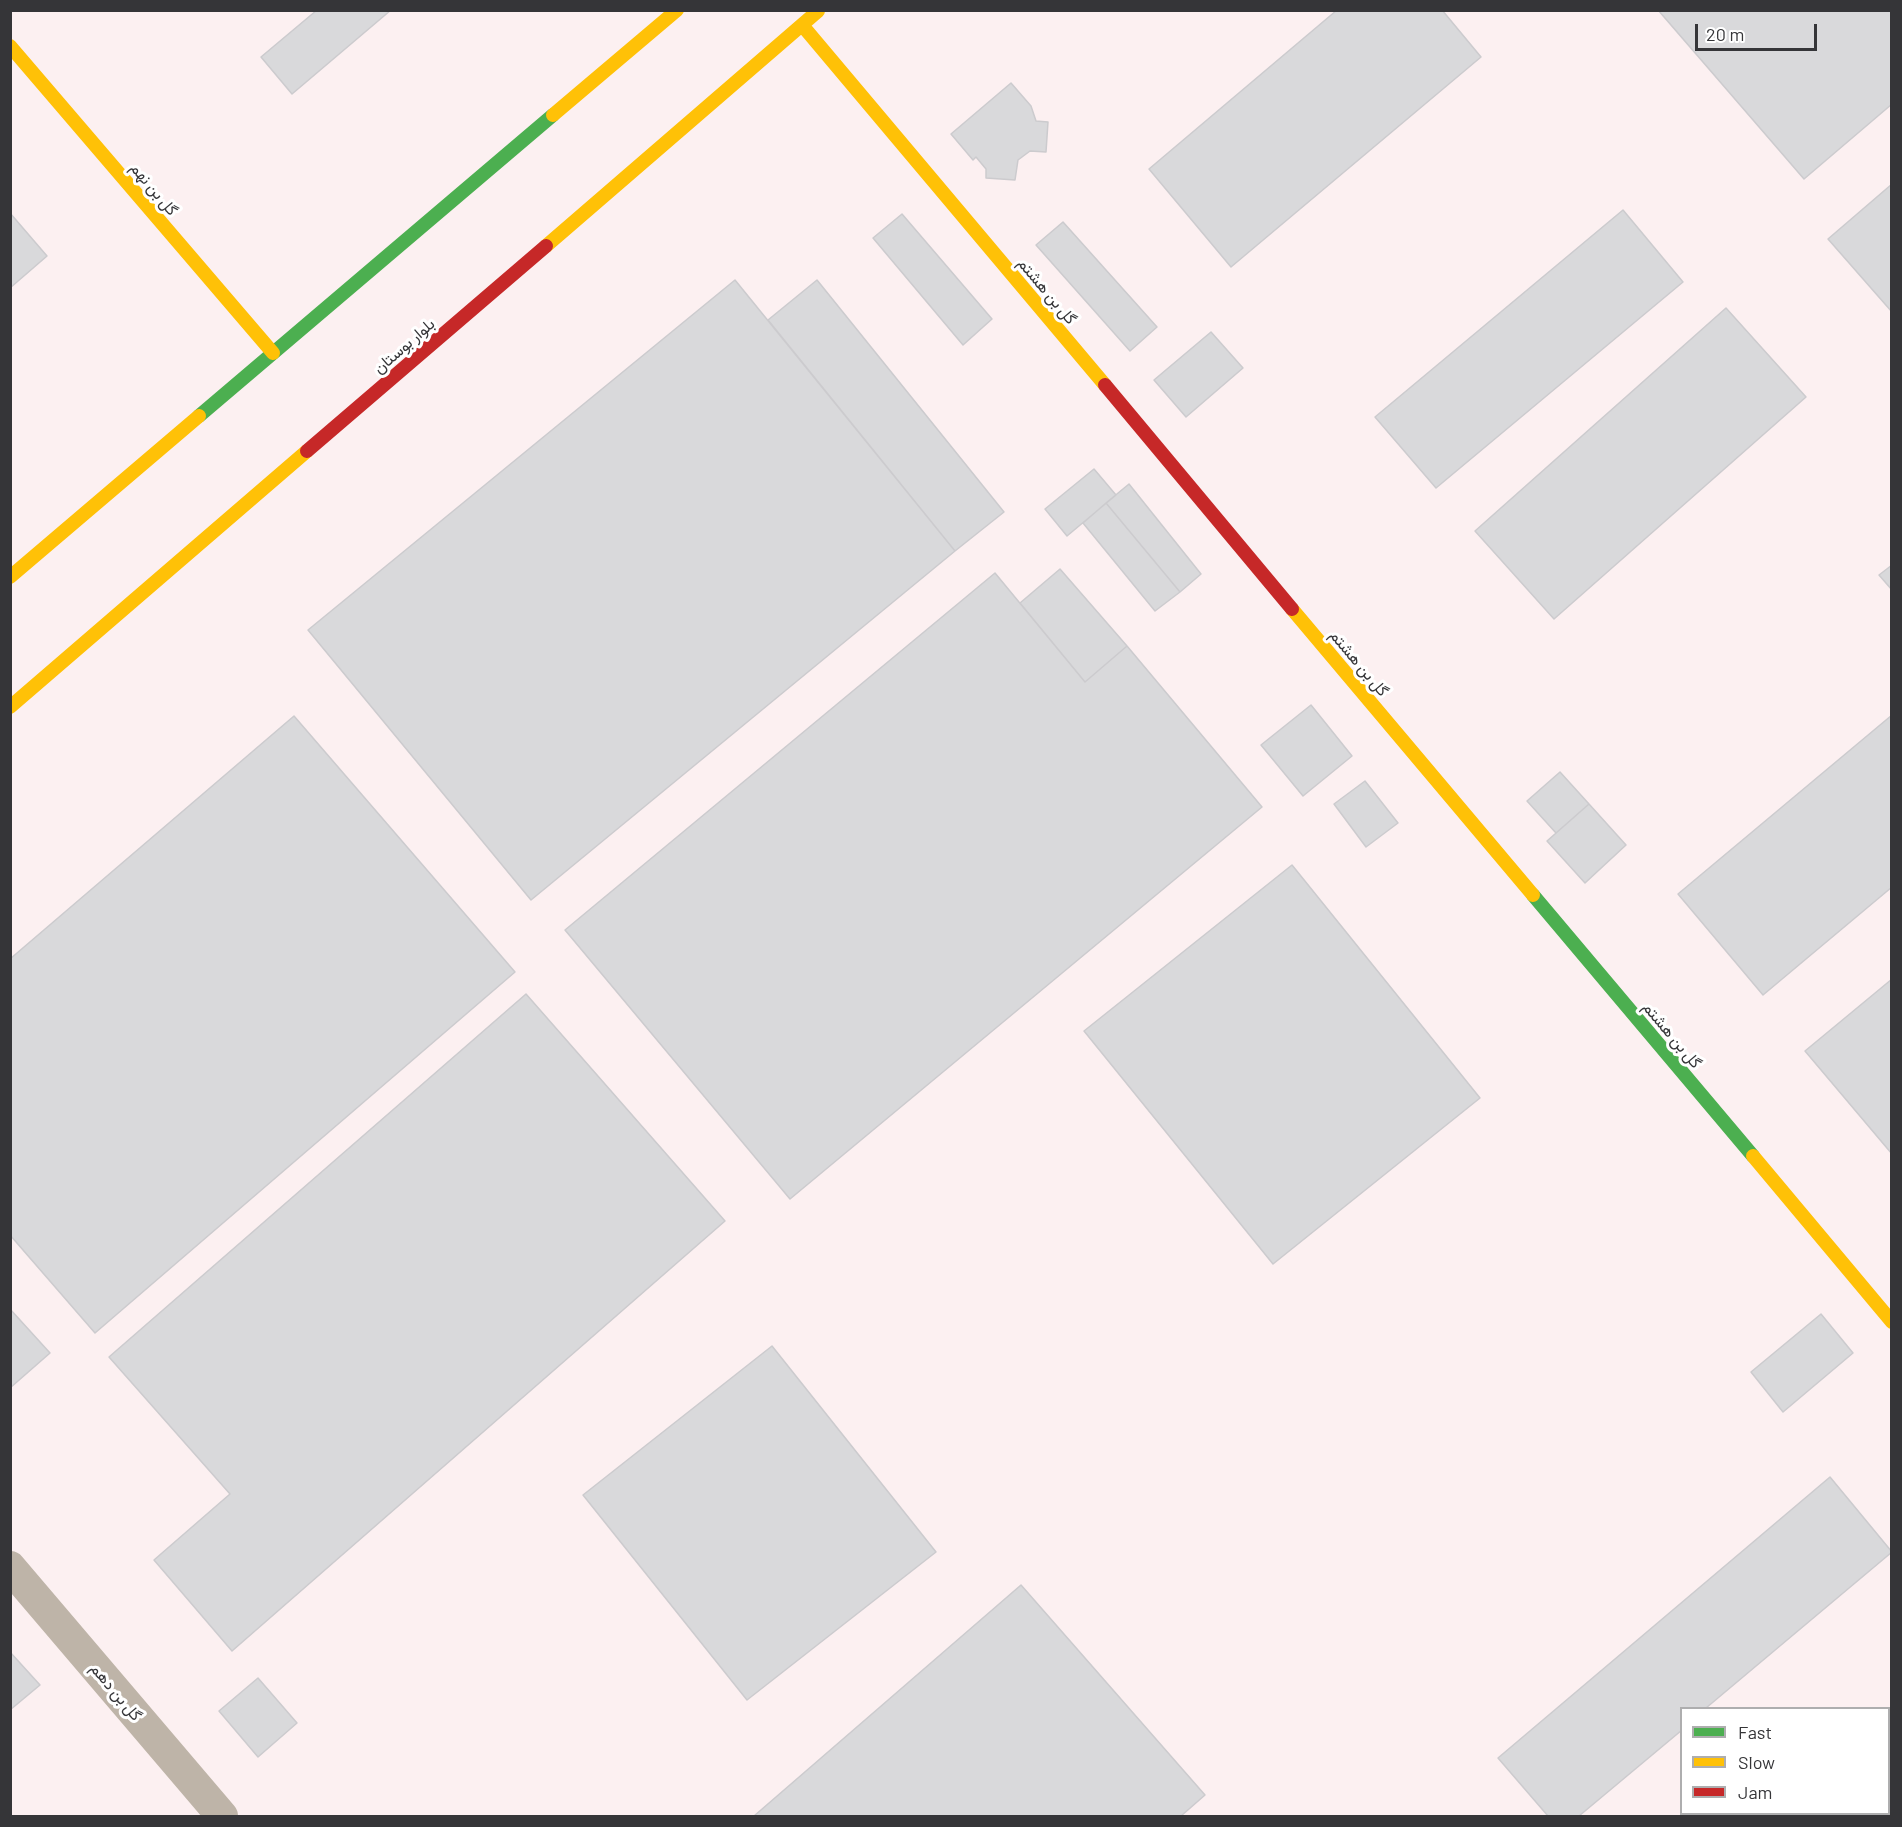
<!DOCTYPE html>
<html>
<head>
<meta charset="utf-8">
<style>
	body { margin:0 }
	#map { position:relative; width:1902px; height:1827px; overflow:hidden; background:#f9f9fd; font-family:Barlow,sans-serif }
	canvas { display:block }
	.frame { position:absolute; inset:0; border:12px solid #353538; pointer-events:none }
	.legend { position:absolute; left:1680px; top:1707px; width:210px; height:108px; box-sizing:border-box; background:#fff; border:2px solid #aeaeaf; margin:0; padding:8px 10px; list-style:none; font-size:18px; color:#353538 }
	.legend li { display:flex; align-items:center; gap:12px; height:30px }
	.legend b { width:30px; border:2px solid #aeaeaf }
	.scale { position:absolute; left:1695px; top:24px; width:122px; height:27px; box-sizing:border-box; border:3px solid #353538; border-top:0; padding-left:8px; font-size:18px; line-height:21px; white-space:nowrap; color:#353538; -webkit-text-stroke:4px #fff; paint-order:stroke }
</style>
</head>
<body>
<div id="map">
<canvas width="1902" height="1827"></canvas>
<div class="frame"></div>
<ul class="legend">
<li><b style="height:8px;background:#4caf50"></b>Fast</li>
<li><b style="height:8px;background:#ffc107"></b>Slow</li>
<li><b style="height:8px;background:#c62828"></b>Jam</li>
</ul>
<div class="scale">20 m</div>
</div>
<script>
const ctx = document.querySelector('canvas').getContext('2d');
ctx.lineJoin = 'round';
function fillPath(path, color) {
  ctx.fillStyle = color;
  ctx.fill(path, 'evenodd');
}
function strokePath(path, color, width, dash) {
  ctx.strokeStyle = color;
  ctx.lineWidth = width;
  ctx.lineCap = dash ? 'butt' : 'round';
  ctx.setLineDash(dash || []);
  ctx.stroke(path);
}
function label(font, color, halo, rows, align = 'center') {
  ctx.font = font + ' Barlow,Vazirmatn,sans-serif';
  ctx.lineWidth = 6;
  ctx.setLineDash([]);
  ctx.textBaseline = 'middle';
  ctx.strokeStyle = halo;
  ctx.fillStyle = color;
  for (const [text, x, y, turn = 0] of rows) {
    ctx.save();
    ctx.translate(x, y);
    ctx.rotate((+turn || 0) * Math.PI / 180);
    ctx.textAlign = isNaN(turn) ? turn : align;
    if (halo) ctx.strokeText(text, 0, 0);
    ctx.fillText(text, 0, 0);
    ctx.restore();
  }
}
fillPath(new Path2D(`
	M11 11H1891V1816H11ZM1682 1708H1888V1814H1682Z`), '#fcf0f1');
const building = new Path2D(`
	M317 10H391L292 94 261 57Z
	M1442 10 1481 57 1231 267 1149 169 1337 10Z
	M1658 10H1892V104L1804 179Z
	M1011 83 1031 106 1036 121 1048 122 1046 152 1030 151 1018 160 1015 180 986 178V169L976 157 973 160 951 134Z
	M1892 184V312L1828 239Z
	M1623 210 1683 282 1436 488 1375 417Z
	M10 213 47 256 10 288Z
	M902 214 992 319 963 345 873 238Z
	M1063 222 1157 327 1130 351 1036 245Z
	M735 280 955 551 531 900 308 630Z
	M817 280 1004 512 955 551 768 320Z
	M1726 308 1806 397 1554 619 1475 531Z
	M1211 332 1243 368 1186 417 1154 380Z
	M1094 469 1116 495 1067 536 1045 509Z
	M1129 484 1201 574 1180 592 1106 503Z
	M1106 503 1180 592 1155 611 1083 523Z
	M1892 565V590L1879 575Z
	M1060 569 1127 646 1085 682 1020 603Z
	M995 573 1085 682 1127 646 1262 807 790 1199 565 930Z
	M1311 705 1352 756 1303 796 1261 745Z
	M1892 715V887L1763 995 1678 894Z
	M294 716 515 972 95 1333 10 1235V959Z
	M1560 772 1589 804 1556 833 1527 801Z
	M1365 781 1398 823 1366 847 1334 804Z
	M1589 804 1626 845 1585 883 1547 841Z
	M1292 865 1480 1098 1273 1264 1084 1031Z
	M1892 979V1154L1805 1051Z
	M526 994 725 1221 232 1651 154 1560 230 1494 109 1357Z
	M10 1309 50 1353 10 1388Z
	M1821 1314 1853 1353 1783 1412 1751 1372Z
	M772 1346 936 1552 747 1700 583 1495Z
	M1830 1477 1892 1552 1706 1708H1682V1730L1579 1816H1548L1498 1758Z
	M1021 1585 1205 1795 1181 1816H754Z
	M10 1652 40 1685 10 1710Z
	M258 1678 297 1723 258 1757 219 1711Z
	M1892 1766V1816H1832L1835 1814H1888V1769Z`);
fillPath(building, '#d9d9db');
strokePath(building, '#cccbce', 1.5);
strokePath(new Path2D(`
	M10 1567 222 1816`), '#beb4a8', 32);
strokePath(new Path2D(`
	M199 416 553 115
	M1533 895 1753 1156`), '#4caf50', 14);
strokePath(new Path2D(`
	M802 25 1105 385
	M10 46 273 353
	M553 115 677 10
	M546 246 818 11
	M10 577 199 416
	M1292 609 1533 895
	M10 707 307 451
	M1753 1156 1892 1322`), '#ffc107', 14);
strokePath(new Path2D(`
	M1105 385 1292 609
	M307 451 546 246`), '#c62828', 14);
label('16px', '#353538', '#fff', [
	["گل بن نهم",154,189,50],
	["گل بن هشتم",1047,291,50],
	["بلوار بوستان",404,346,-41],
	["گل بن هشتم",1359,663,50],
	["گل بن هشتم",1672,1035,50],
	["گل بن دهم",116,1692,50]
]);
</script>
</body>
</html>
